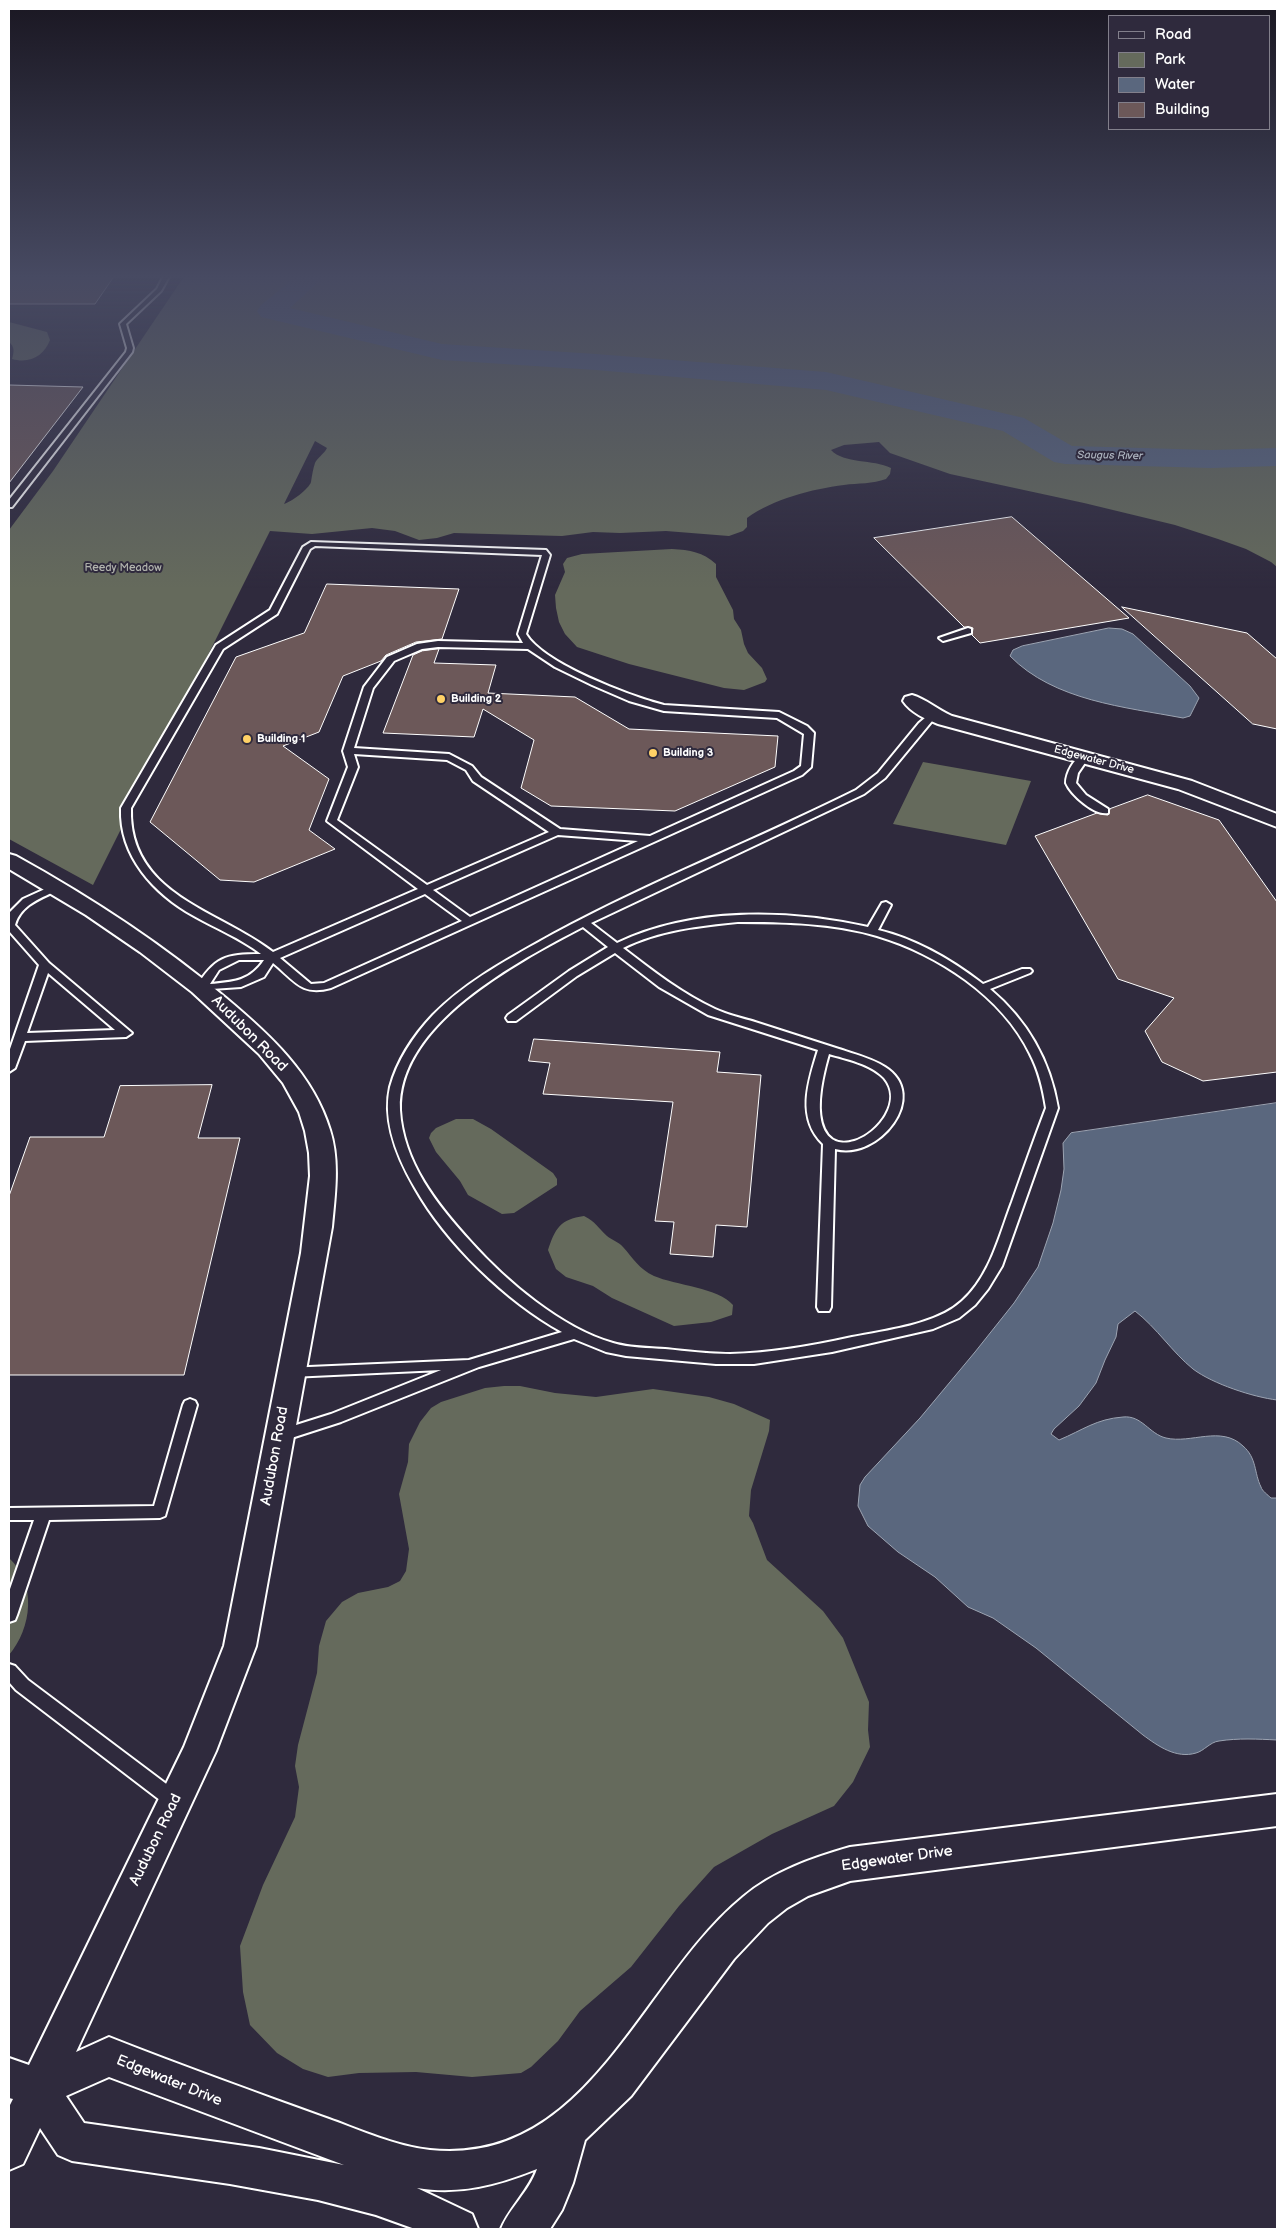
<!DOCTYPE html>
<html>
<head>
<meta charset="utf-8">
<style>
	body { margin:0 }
	#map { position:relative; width:1286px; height:2238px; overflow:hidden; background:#2f2a3d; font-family:"Balsamiq Sans",sans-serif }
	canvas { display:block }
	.frame { position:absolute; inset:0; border:10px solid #fff; pointer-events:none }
	.legend { position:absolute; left:1108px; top:15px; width:162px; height:115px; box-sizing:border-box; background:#2f2a3d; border:1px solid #827f8b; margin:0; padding:6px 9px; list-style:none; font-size:15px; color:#fff }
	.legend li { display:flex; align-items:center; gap:10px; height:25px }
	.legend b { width:25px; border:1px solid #827f8b }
</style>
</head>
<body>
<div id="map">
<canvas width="1286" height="2238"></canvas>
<div class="frame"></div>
<ul class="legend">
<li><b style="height:6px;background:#2f2a3d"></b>Road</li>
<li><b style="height:14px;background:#656a5c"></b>Park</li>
<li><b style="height:14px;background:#5a677e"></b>Water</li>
<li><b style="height:14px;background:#6c5859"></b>Building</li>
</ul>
</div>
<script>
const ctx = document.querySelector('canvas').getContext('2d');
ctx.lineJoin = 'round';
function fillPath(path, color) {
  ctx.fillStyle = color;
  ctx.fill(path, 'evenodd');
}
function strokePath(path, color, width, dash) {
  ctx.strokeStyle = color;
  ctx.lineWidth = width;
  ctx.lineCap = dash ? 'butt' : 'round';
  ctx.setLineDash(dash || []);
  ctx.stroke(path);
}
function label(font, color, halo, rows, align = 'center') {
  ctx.font = font + ' "Balsamiq Sans",sans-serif';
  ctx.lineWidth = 4;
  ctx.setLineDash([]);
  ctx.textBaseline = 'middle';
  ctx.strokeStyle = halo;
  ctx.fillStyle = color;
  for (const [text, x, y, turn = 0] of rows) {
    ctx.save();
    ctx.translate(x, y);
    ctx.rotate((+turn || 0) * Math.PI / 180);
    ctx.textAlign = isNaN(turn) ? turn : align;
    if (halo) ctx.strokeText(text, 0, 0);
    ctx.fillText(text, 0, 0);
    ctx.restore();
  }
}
fillPath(new Path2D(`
	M185 275H1277V567L1271 562 1246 549 1218 539 1175 525 1084 503 950 474 890 453 879 442 844 445 831 450C844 464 873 459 891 468L890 474 886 479C873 484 858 483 844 485 812 489 773 499 747 518V527L743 531 729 536 666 531 620 533 593 532 562 536 454 533 437 538 419 540 395 531 372 528 312 534 270 531 93 885 9 839V530L53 471ZM315 441 327 448C324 454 317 458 315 463 313 469 312 475 311 482 309 489 291 502 284 504Z
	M9 322 47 332 50 340C44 356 30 364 12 359 14 352 15 347 9 342Z
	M672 549C690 550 703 552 716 564V577L733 610 734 619 741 630 744 644 748 653 762 668 767 679 765 682 744 690 724 688 629 664 577 647 565 634 559 622 556 608 555 595 565 572 563 564 567 558 582 554Z
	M923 762 1031 781 1006 845 893 824Z
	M456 1119H473L491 1129 553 1173 557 1179V1185L514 1213 502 1214 468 1195 460 1181 436 1152 429 1138 431 1133 436 1128Z
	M584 1216C596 1222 598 1228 607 1236 612 1240 619 1242 623 1247 633 1258 639 1269 654 1276 675 1285 719 1288 733 1305L732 1315 711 1322 674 1326 612 1298 593 1286 566 1277 556 1269 548 1250C555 1229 560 1219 584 1216Z
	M504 1386H520L555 1393 596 1397 653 1389 709 1397 734 1404 770 1420 769 1431 751 1490 749 1516 753 1523 767 1560 823 1611 843 1638 869 1702 868 1730 870 1747 853 1782 834 1806 772 1834 714 1867 679 1906 631 1967 580 2011 558 2041 531 2067 521 2073 472 2077 416 2072 359 2073 328 2077 303 2069 277 2053 250 2025 243 1992 240 1946 263 1885 295 1817 299 1787 295 1766 298 1745 317 1673 319 1646 326 1621 342 1602 358 1593 388 1587 400 1581 406 1571 409 1549 399 1494 408 1462 409 1444 420 1422 431 1408 441 1402 485 1388Z
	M9 1558C37 1583 32 1628 9 1655Z`), '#656a5c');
const water = new Path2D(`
	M1109 628 1122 629 1133 634 1190 686 1199 698 1190 716 1183 718C1125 707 1054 701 1010 656L1013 650 1022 646Z
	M1277 1103V1400C1253 1397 1213 1384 1193 1369 1172 1352 1157 1328 1135 1311L1118 1324 1116 1337 1105 1360 1096 1383 1079 1406 1054 1429 1051 1434 1059 1440C1083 1430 1096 1419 1123 1417 1142 1415 1149 1434 1166 1438 1191 1444 1221 1425 1243 1446 1257 1458 1254 1473 1261 1487 1262 1491 1268 1495 1271 1498H1277V1740C1258 1739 1238 1738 1219 1741 1210 1742 1204 1751 1196 1753 1176 1759 1158 1746 1143 1735L1036 1648 993 1618 968 1607 935 1577 898 1552 868 1526 858 1506 860 1485 865 1477 920 1418 975 1352 1014 1303 1038 1267 1053 1223 1061 1190 1064 1169 1063 1143 1071 1133Z`);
fillPath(water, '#5a677e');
strokePath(water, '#9ca4b2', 1);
fillPath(new Path2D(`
	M298 275H326L290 308 442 344 596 354 826 372 1024 418 1072 446 1211 450 1277 448V466L1211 468 1065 464 1054 462 1003 431 826 390 596 370 442 360 261 317 257 311 261 305Z`), '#5a677e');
const building = new Path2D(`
	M9 275H115L95 304H9Z
	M9 385 83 387 9 483Z
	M1012 517 1129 618 980 643 972 635 973 628 964 627 874 538Z
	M327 584 459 589 442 639 416 642 386 655 381 661 343 676 319 732 283 746 329 779 309 830 335 849 254 882 220 880 150 822 236 657 304 633Z
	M1122 607 1247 633 1277 659V729L1253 724Z
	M439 649 434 663 496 665 488 693 575 697 629 729 778 736 775 767 675 811 551 806 521 788 534 740 483 709 474 737 383 733 413 655 422 651Z
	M1148 795 1219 820 1277 902V1072L1203 1081 1162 1062 1145 1031 1174 998 1118 979 1035 836 1097 813 1108 815 1110 809Z
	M534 1039 720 1052 717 1072 761 1075 747 1227 716 1225 713 1257 670 1254 674 1222 655 1221 673 1102 543 1094 550 1063 529 1061Z
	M212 1085 198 1138H240L184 1375H9V1196L30 1137H104L120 1086Z`);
fillPath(building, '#6c5859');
strokePath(building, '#fff', 1);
const lane = new Path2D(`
	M164 275H170L161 291 126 324 133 348 132 352 12 507H9V500L126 352 127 348 120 324 157 289Z
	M311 542 546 550 550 555 526 634C544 664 630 696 664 705L779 712 807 726 814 733 811 767 802 775 331 988C301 996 295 981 273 963L264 977 241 987 197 990 195 988C216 957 224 954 261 954 240 938 217 929 194 916 154 894 119 856 121 808L216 645 270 610 303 547ZM315 546 542 555 518 634 523 643 438 641 417 644 387 657 364 687 343 751 348 767 327 821 418 889 273 952C219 910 128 895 131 808L223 649 277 614 310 549ZM438 647 528 649 555 667 592 685 629 701 664 711 777 718 804 734 801 766 794 771 650 836 560 829 481 777 472 766 449 754 354 748 373 688 394 661 422 649ZM354 754 447 760 466 770 473 781 549 832 427 885 337 820 358 767ZM558 835 638 841 470 917 433 890ZM425 894 462 921 324 983 311 984 280 958ZM239 960H264C250 981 234 982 210 984L219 970Z
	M968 628 971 629V633L943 641 939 638Z
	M932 712 937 715 885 778 864 794 591 923 617 943C692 907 788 909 868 927L882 903 886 902 891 905 878 930C916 939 952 960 983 984L1022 969H1030L1032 971 1030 973 990 989C1027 1020 1050 1060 1058 1108L1002 1266 988 1289 975 1305 959 1318 933 1329 832 1352 754 1364H716L626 1356 606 1352 574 1339 479 1367 341 1422 279 1442 274 1440 272 1436 274 1432 331 1414 441 1370 291 1377 286 1376 284 1372 286 1368 469 1360 562 1332C506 1301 446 1243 415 1188 398 1159 382 1122 390 1087 397 1061 414 1035 433 1015 466 981 512 957 553 934 651 881 756 840 856 790L878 773 919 723ZM738 922C785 922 833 923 877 936 937 954 1002 996 1030 1054 1039 1071 1043 1089 1046 1108 1034 1139 1023 1171 1012 1202 999 1236 990 1276 962 1301 936 1325 887 1330 852 1337 812 1346 771 1353 730 1354 709 1354 687 1351 665 1349 648 1348 630 1348 613 1343 561 1328 506 1281 471 1242 437 1205 403 1162 400 1110 397 1024 518 961 583 927L608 947 569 971 508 1015 506 1018 508 1021H516L577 976 615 953 659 987 708 1015 818 1050C808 1082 796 1118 823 1144L817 1307 819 1311H829L831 1307 835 1149C878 1161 931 1096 885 1067 871 1058 854 1054 839 1049 811 1040 783 1031 755 1022 742 1018 728 1015 715 1009 681 993 653 971 623 948 659 930 699 926 738 922ZM829 1054C846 1059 871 1064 884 1078 923 1124 784 1208 829 1054Z
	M1084 754 1089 757 1078 773 1076 783 1086 795 1108 809V813C1095 816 1071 795 1066 783 1066 773 1074 758 1084 754Z
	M56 884 60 885 61 887 60 889C42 898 21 904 15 925L49 963 132 1033 126 1037 25 1041 15 1068 9 1072V1052L39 965 9 931V913L23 899ZM48 973 115 1030 27 1033Z
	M190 1399 195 1401 197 1405 165 1516 160 1518 49 1520 17 1615 15 1620 9 1622V1592L34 1520H9V1508L154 1506 183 1405 185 1401Z
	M9 1664 15 1666 28 1680 181 1795 184 1801 181 1807 175 1809 169 1807 16 1690 9 1682Z`);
const street = new Path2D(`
	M912 695C926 699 938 710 952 716L1192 781 1277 814V827L1178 789 938 724C926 719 911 713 903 701L905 697Z
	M9 854 16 856C90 897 161 943 226 998 269 1034 313 1074 330 1130 340 1161 335 1195 332 1227L256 1646 216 1751 76 2052 109 2037C182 2066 255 2092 329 2119 362 2131 395 2146 430 2150 589 2167 642 1979 743 1897 774 1871 812 1858 850 1847L1277 1794V1826L850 1881 808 1896 787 1908 768 1923 734 1959 631 2096 585 2140 573 2183 562 2210 550 2229H501C510 2207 529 2192 537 2169 497 2185 460 2195 417 2188L472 2214 478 2229H415L376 2215 318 2200 230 2184 72 2161 58 2155 40 2128 23 2164 9 2170V2107L13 2099 9 2098V2058L29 2065 184 1747 224 1646 301 1253 310 1176 309 1153 305 1131 299 1112 283 1083 259 1054 192 992 140 952 86 915 9 869ZM109 2077 344 2165 259 2148 84 2123 66 2096Z`);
strokePath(lane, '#fff', 4);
strokePath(street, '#fff', 4);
fillPath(lane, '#2f2a3d');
fillPath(street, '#2f2a3d');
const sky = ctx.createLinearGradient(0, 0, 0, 589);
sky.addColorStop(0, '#1a1722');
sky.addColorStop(0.47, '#474a62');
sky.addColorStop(1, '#474a6200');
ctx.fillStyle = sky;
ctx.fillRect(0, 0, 1286, 589);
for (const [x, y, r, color] of [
	[441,699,5,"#ffd166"],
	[247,739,5,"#ffd166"],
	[653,753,5,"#ffd166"]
]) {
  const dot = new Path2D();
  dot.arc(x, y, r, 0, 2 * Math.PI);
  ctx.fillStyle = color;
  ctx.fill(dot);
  strokePath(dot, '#2f2a3d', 2);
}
label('italic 11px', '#acb3be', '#2f2a3d', [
	["Saugus River",1110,456,1]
]);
label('11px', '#b2b4ae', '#2f2a3d', [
	["Reedy Meadow",123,568]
]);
label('bold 11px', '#fff', '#2f2a3d', [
	["Building 2",451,699],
	["Building 1",257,739],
	["Building 3",663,753]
], 'left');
label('11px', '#fff', '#2f2a3d', [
	["Edgewater Drive",1094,760,15]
]);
label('15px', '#fff', '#2f2a3d', [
	["Audubon Road",249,1034,45],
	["Audubon Road",275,1456,-80],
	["Audubon Road",156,1840,-64],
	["Edgewater Drive",897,1859,-8],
	["Edgewater Drive",169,2081,22]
]);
</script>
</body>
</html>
